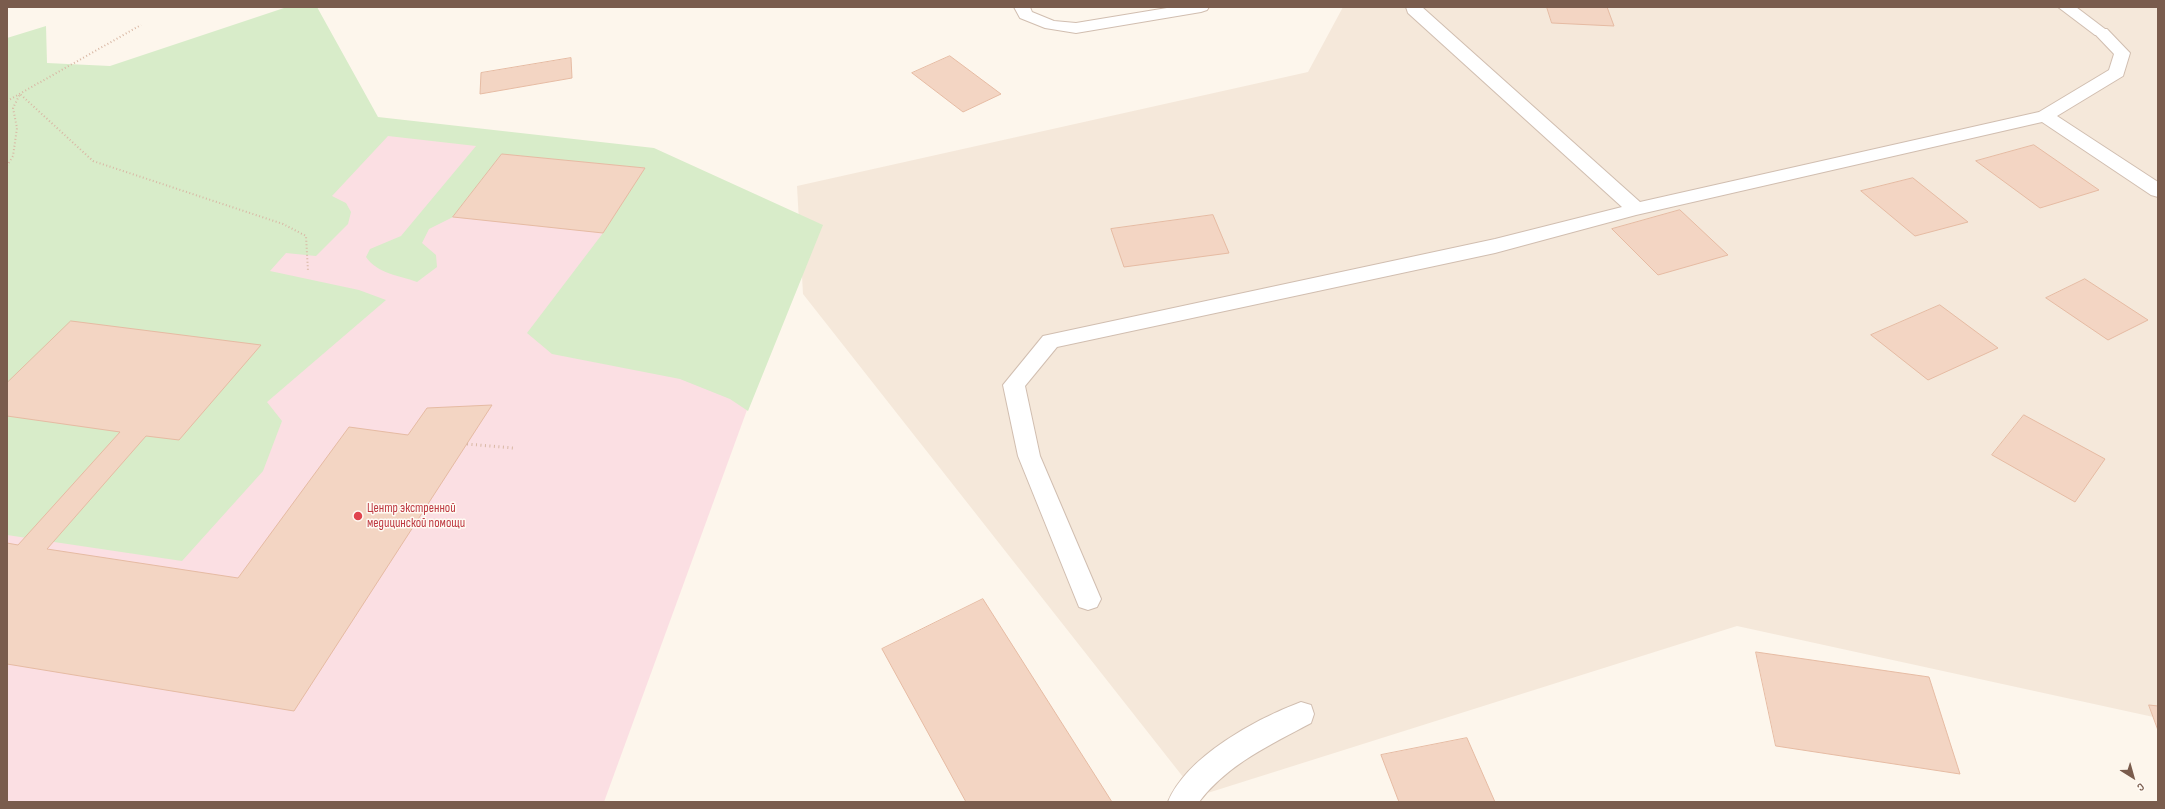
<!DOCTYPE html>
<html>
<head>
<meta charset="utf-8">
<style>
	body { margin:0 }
	#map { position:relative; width:2165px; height:809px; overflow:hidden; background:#fdf6ec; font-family:"Sofia Sans Condensed",sans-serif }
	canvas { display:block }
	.frame { position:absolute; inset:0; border:8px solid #7a5c4d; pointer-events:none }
	.north { position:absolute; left:2113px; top:757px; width:40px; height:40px; -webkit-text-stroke:3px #fffaf3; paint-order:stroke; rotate:143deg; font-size:11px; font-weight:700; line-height:16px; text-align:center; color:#7a5c4d }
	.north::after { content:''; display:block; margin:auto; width:14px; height:18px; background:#7a5c4d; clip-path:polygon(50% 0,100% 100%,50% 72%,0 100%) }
</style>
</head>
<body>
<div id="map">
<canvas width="2165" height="809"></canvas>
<div class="frame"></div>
<div class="north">С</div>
</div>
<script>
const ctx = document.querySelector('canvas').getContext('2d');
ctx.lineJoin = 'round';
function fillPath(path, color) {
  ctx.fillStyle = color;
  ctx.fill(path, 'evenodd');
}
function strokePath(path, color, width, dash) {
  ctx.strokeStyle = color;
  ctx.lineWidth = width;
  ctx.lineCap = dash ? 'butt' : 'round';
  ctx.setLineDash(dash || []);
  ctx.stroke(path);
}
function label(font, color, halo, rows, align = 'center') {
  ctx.font = font + ' "Sofia Sans Condensed",sans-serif';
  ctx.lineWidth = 3;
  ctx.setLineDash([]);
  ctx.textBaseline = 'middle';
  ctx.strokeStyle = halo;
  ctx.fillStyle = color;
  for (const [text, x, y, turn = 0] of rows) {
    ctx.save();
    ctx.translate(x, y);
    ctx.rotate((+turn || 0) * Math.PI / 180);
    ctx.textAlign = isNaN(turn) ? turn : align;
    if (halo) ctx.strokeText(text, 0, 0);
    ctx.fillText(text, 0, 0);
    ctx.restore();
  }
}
fillPath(new Path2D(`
	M1343 7H2158V718L1737 626 1198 796 803 294 797 186 1308 72Z`), '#f5e8da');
fillPath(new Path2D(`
	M7 93 650 153 813 229 604 802H7Z`), '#fbdfe3');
fillPath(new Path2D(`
	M287 7H317L378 117 654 148 823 225 748 411 730 399 680 379 552 354 527 333 603 233 644 168 502 154 453 217 429 229 422 243 436 255 437 267 417 282C398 275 378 274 366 257L370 249 401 236 476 146 388 136 332 196 346 203 351 212 348 224 316 256 286 253 270 271 359 290 386 300 267 402 282 421 263 471 182 561 7 535V38L46 26 47 63 110 66Z`), '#d8ecc9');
const building = new Path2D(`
	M1547 7H1607L1614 26 1552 23Z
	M950 56 1001 94 963 112 912 73Z
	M571 58 572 78 480 94 481 73Z
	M2034 145 2099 190 2040 208 1976 161Z
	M502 154 645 168 603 233 453 217Z
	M1913 178 1968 222 1915 236 1861 191Z
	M1680 210 1728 255 1658 275 1612 229Z
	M1213 215 1229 253 1124 267 1111 229Z
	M2085 279 2148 320 2108 340 2046 298Z
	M1940 305 1998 348 1928 380 1871 335Z
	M71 321 261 345 179 440 146 436 47 549 238 578 349 427 408 435 427 408 492 405 294 711 7 664V543L18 545 120 432 7 416V383Z
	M2024 415 2105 459 2075 502 1992 455Z
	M983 599 1112 802H966L882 649Z
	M1756 652 1929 677 1960 774 1776 746Z
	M2149 705 2158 706V730Z
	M1467 738 1495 802H1399L1381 755Z`);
fillPath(building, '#f3d5c3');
strokePath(building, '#e6bba3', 1);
const service = new Path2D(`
	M1014 7H1030L1032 12 1054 21 1076 23 1173 7H1209L1207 10 1201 12 1076 33 1045 28 1020 18Z
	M1406 7H1422L1640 202 2039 112 2109 70 2114 54 2093 32 2095 29H2107L2130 53 2123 76 2057 116 2158 182V197L2151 195 2042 122 1636 215 1495 253 1057 347 1025 386 1040 456 1101 599 1097 607 1088 610 1079 607 1018 456 1003 385 1043 336 1495 239 1622 207 1408 13Z
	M1301 702 1311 705 1314 714 1311 723C1270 745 1228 764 1199 802H1168C1187 756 1256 719 1301 702Z`);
const minor = new Path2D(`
	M2058 7H2076L2109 32 2107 35H2095Z`);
strokePath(service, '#d1beb0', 2);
strokePath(minor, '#d1beb0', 2);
strokePath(new Path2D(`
	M7 101 141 25
	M7 166 13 156 17 128 13 108 20 94 93 161 283 224 306 236 308 271`), '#d9b8a5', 2, [1, 2.5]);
strokePath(new Path2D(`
	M467 444 513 448`), '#d9b8a5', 3, [1, 3.5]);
fillPath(service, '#fff');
fillPath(minor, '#fff');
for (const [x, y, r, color] of [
	[358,516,5,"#e0444e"]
]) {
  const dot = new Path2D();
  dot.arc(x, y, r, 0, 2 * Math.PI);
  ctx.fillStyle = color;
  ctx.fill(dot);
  strokePath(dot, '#fffaf3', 1.5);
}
label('13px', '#be3a42', '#fffaf3', [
	["Центр экстренной",367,509],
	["медицинской помощи",367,524]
], 'left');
</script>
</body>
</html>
